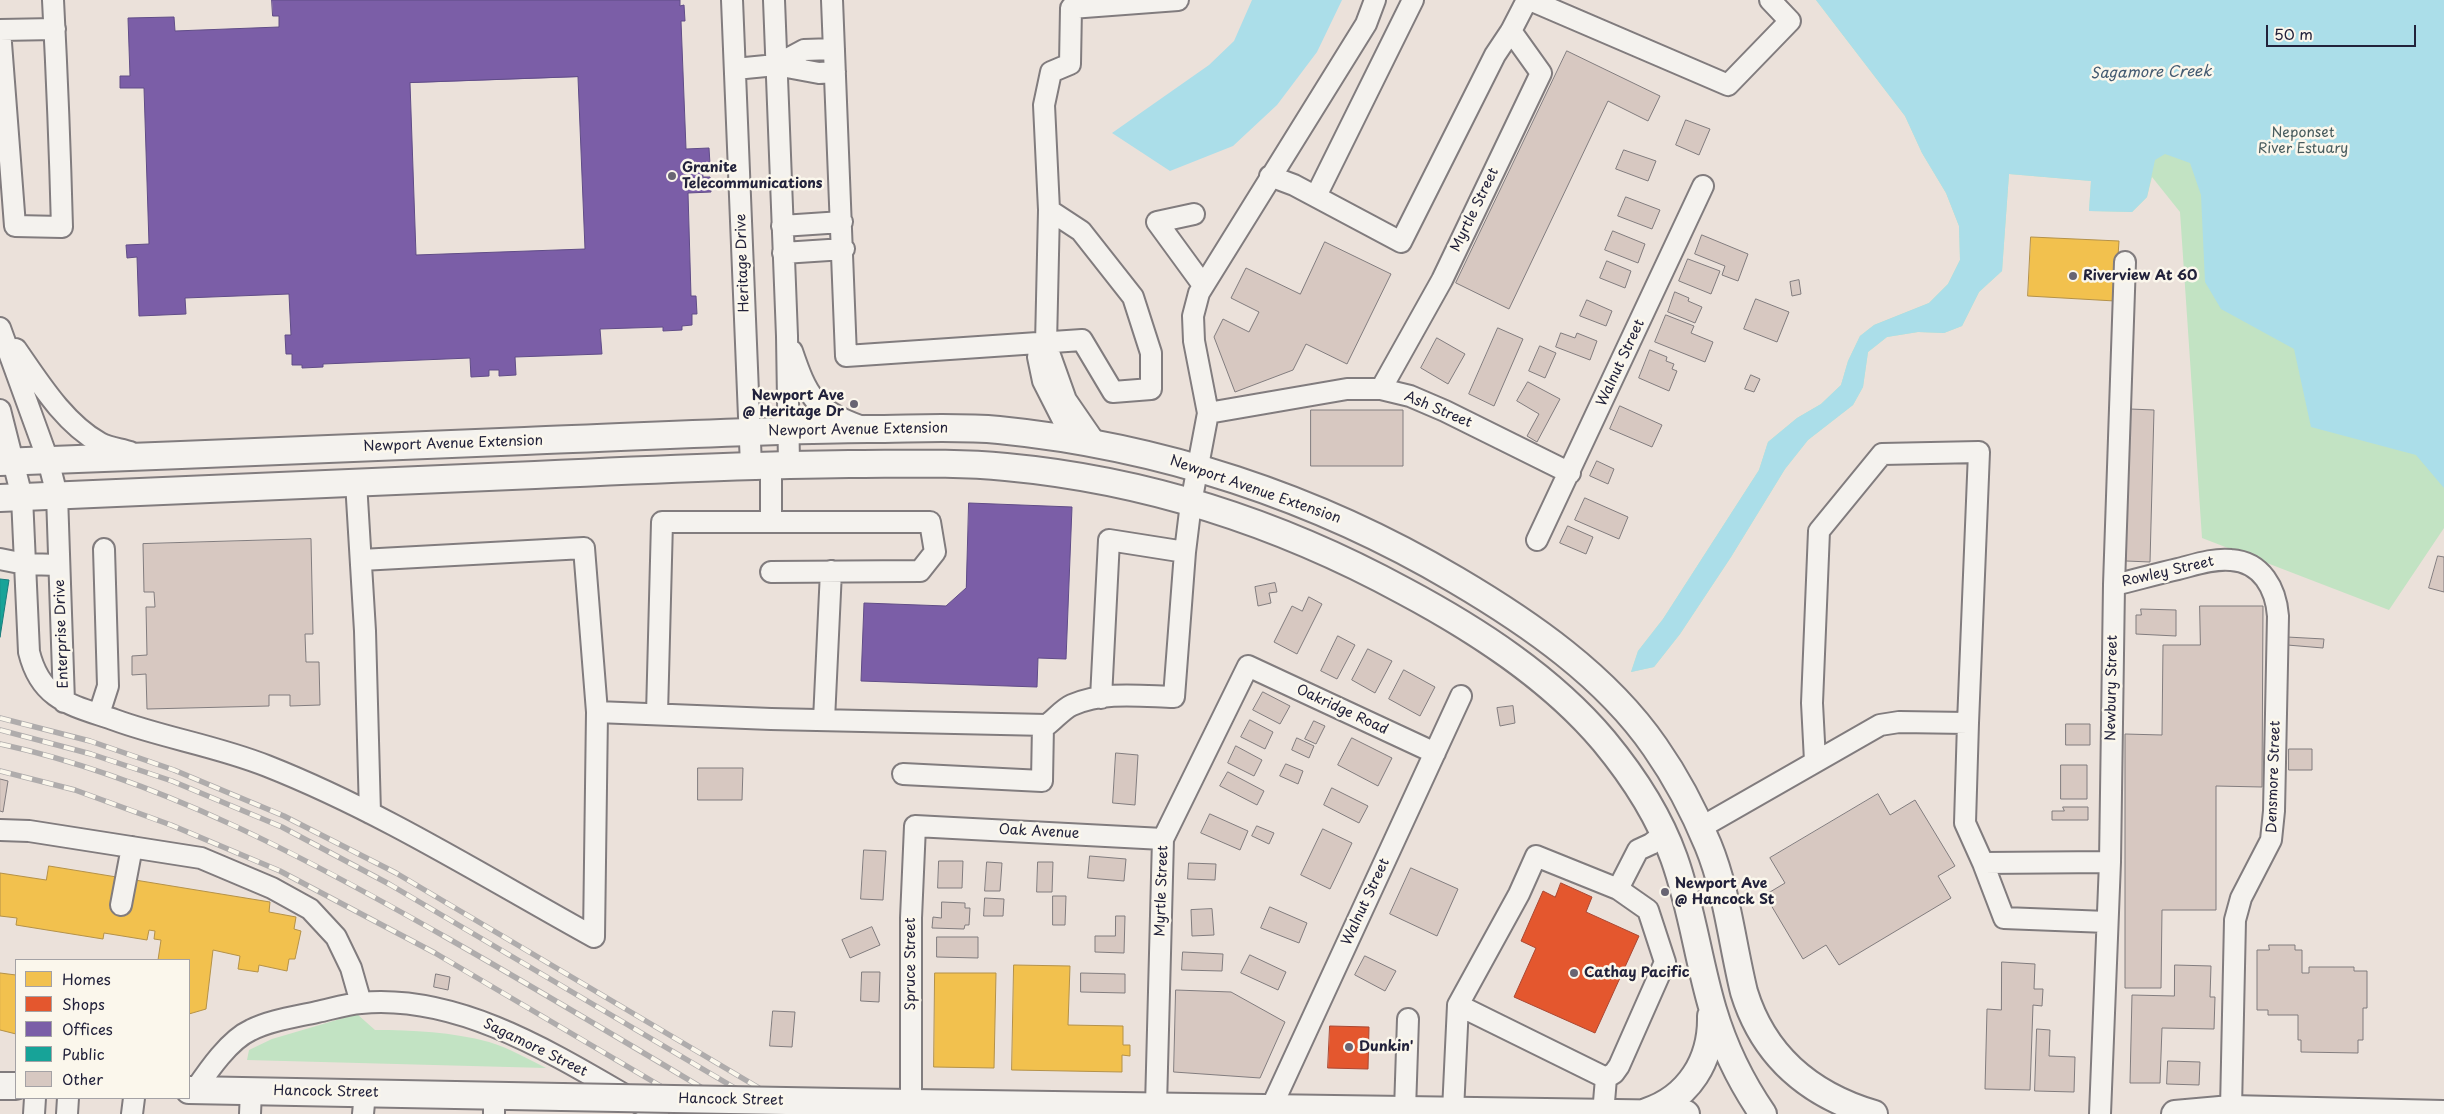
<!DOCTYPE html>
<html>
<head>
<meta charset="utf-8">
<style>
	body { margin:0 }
	#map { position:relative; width:2444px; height:1114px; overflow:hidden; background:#ebe1da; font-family:"Playpen Sans",sans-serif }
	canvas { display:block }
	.legend { position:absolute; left:15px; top:959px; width:175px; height:140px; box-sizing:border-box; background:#fbf7ec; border:1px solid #a4a2a5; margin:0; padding:6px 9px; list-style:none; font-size:15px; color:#22223b }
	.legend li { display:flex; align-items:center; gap:10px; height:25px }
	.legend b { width:25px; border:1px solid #a4a2a5 }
	.scale { position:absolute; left:2266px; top:25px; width:150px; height:22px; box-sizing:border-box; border:2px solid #22223b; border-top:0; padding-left:6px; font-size:15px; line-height:18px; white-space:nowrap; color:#22223b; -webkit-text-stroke:4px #fbf7ec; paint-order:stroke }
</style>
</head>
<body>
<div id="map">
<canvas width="2444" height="1114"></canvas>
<ul class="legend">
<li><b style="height:14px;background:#f2c14e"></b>Homes</li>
<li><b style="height:14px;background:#e4572e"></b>Shops</li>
<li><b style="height:14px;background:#7b5ea7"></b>Offices</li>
<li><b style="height:14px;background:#17a398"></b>Public</li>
<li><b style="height:14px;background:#d7c8c1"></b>Other</li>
</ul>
<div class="scale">50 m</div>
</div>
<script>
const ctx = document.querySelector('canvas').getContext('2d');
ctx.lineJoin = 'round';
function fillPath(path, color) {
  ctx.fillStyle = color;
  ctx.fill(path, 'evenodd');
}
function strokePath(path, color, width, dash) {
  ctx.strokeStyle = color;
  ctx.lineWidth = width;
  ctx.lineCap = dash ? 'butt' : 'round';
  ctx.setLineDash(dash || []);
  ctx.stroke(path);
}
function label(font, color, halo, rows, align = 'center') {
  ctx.font = font + ' "Playpen Sans",sans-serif';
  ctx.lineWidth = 5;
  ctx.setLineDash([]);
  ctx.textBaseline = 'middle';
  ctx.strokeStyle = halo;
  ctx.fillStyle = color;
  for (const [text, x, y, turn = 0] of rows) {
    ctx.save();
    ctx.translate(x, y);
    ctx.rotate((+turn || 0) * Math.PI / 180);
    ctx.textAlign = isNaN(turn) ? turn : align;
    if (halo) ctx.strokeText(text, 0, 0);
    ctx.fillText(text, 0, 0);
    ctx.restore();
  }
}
fillPath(new Path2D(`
	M1816 0H2444V528L2389 610 2202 538 2180 212 2152 177 2147 197 2132 212 2089 211 2091 181 2009 174 2002 271 1979 292 1962 326 1944 333 1918 332 1887 337 1868 352 1863 387 1853 405 1808 440 1785 469 1731 557 1680 634 1654 667 1631 672 1638 651 1663 619 1759 470 1768 442 1797 418 1821 404 1841 385 1848 361 1860 336 1874 325 1929 303 1948 284 1960 260 1959 226 1946 193 1922 153 1905 116Z
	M357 1014 375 1030C413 1030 452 1032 489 1042 509 1048 528 1059 546 1068L247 1060 249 1050 272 1039Z`), '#c2e3c3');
fillPath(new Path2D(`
	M1252 0H1342L1317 52 1277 105 1233 146 1170 171 1112 133 1209 65 1234 41Z
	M1816 0H2444V488L2416 455 2311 427 2294 349 2221 309 2205 282 2201 195 2190 163 2165 154 2155 160 2147 197 2132 212 2089 211 2091 181 2009 174 2002 271 1979 292 1962 326 1944 333 1918 332 1887 337 1868 352 1863 387 1853 405 1808 440 1785 469 1731 557 1680 634 1654 667 1631 672 1638 651 1663 619 1759 470 1768 442 1797 418 1821 404 1841 385 1848 361 1860 336 1874 325 1929 303 1948 284 1960 260 1959 226 1946 193 1922 153 1905 116Z`), '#abdee9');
const homes = new Path2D(`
	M2031 237 2119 241 2115 301 2028 296Z
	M49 866 270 902 269 912 296 917 294 929 301 931 295 959H289L287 971 259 965 258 972 238 969 240 956 213 950 206 1009 189 1014V960H158L161 940 154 939 155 931 149 930 147 940 104 933 103 939 16 925 17 918 0 916V873L46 880Z
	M1014 965 1070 966 1068 1025 1123 1026V1045H1130V1056L1122 1055V1072L1012 1070Z
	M0 973 16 975V1034L0 1030Z
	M935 973H996L994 1068 934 1067Z`);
fillPath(homes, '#f2c14e');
strokePath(homes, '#b49148', 1);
const shops = new Path2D(`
	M1561 883 1592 897 1586 912 1639 936 1595 1033 1514 997 1536 948 1521 941 1543 891 1555 897Z
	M1330 1026 1369 1027 1368 1069 1328 1068Z`);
fillPath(shops, '#e4572e');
strokePath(shops, '#aa4732', 1);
const offices = new Path2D(`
	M272 0H680V6L684 5 685 21H681L686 149 709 148 710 164 702 165 703 177H710L711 192 688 193 691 296H696L697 314H692V325L682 326V330L663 331V327L600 329 602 354 515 357 516 375 499 376V370H489V376L471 377 470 358 323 364V367L302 368V365H292V354H286L285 335H291L289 294 185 298 186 314 139 316 137 257 127 258 126 245 149 244 144 88H120V76H130L128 18 174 17 175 31 279 27V16H273ZM578 77 585 249 416 255 410 83Z
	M969 503 1072 507 1066 659 1038 658 1037 687 861 681 864 603 946 606 966 588Z`);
fillPath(offices, '#7b5ea7');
strokePath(offices, '#604c87', 1);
const public = new Path2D(`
	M0 579 9 580 0 637Z`);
fillPath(public, '#17a398');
strokePath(public, '#1a7c7c', 1);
const building = new Path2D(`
	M1567 51 1660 96 1648 121 1608 101 1509 309 1456 283Z
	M1686 120 1710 129 1699 155 1676 145Z
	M1624 150 1656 161 1648 181 1616 169Z
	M1626 197 1660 210 1652 229 1618 216Z
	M1613 231 1645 244 1638 263 1605 250Z
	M1702 235 1748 254 1738 281 1722 275 1725 266 1695 254Z
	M1325 242 1391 274 1347 364 1306 344 1293 370 1235 392 1214 337 1223 319 1249 332 1259 312 1231 298 1246 268 1300 294Z
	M1688 259 1720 271 1711 294 1679 281Z
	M1607 261 1631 271 1625 288 1600 278Z
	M1799 280 1801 294 1792 296 1790 282Z
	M1675 292 1689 298 1688 301 1702 307 1695 323 1668 312Z
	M1756 299 1789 312 1777 342 1744 329Z
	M1587 300 1612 311 1606 326 1580 316Z
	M1666 315 1694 326 1691 333 1713 342 1705 362 1655 342Z
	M1498 328 1523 339 1494 406 1469 394Z
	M1561 333 1575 338 1577 333 1597 341 1590 360 1556 347Z
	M1437 338 1465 354 1448 384 1421 368Z
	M1540 346 1556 353 1545 378 1529 371Z
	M1650 350 1667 357 1666 361 1674 364 1672 369 1677 371 1669 391 1639 378Z
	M1751 375 1760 379 1754 392 1745 389Z
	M1528 382 1560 399 1537 442 1527 436 1539 414 1517 401Z
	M1620 406 1662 425 1652 447 1610 429Z
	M2130 409 2154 410 2150 562 2126 561Z
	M1311 410H1403V466H1311Z
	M1597 461 1614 469 1608 484 1590 476Z
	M1585 498 1628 517 1619 539 1575 520Z
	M1568 526 1593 537 1586 554 1560 543Z
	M311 539 313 634H305L306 662H319L320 705 290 706V695H269V706L147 709 146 674 132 675V656L147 655 146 607H155L154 592H144L143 544Z
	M2438 556 2444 557V592L2429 588Z
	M1275 583 1277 592 1269 593 1271 603 1258 606 1255 587Z
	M1309 597 1322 604 1297 654 1274 642 1292 606 1302 611Z
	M2200 606H2263L2262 787 2216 786V910H2162L2161 988H2125V734L2162 735 2163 645H2200Z
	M2141 609 2176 610V636L2136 634V615H2141Z
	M1338 636 1355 645 1337 679 1321 671Z
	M2287 637 2324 639 2323 648 2287 645Z
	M1368 649 1392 661 1375 693 1352 680Z
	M1404 670 1435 687 1420 716 1389 699Z
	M1263 692 1290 706 1280 724 1253 710Z
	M1513 706 1515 723 1500 726 1497 708Z
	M1250 720 1273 732 1265 749 1241 737Z
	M1314 721 1325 726 1316 744 1305 739Z
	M2066 724H2090V745H2066Z
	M1297 738 1314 746 1309 758 1292 750Z
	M1352 738 1392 758 1378 786 1338 765Z
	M1236 746 1262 760 1254 776 1228 763Z
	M2289 749H2312V770H2289Z
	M1116 753 1138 755 1135 805 1113 803Z
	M1286 764 1303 771 1298 784 1280 776Z
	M2061 765H2087V799H2061Z
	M698 768H743L742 800H698Z
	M1228 772 1264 791 1257 805 1220 786Z
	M0 779 8 781 3 812 0 811Z
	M1332 788 1368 806 1359 823 1324 805Z
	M1878 794 1890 815 1915 800 1955 866 1938 876 1951 898 1839 965 1826 945 1803 959 1765 895 1785 883 1770 858Z
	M2063 807H2088V820H2052V811H2064Z
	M1210 814 1248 831 1240 850 1201 833Z
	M1257 826 1274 833 1269 844 1252 836Z
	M1323 829 1352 843 1330 889 1301 875Z
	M864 850 886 851 883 900 861 899Z
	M1090 856 1126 859 1124 881 1088 878Z
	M939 861H963L962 888H938Z
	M987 862 1002 863 1000 891H985Z
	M1038 862H1053L1052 892H1037Z
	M1189 863 1216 864 1215 880 1188 879Z
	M1411 868 1458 889 1437 936 1390 914Z
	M1053 896H1066L1065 925H1053Z
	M985 898 1004 899 1003 916H984Z
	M942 902 965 903V908H970L969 925H965L964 929 932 928 933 917 941 918Z
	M1270 907 1307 923 1299 943 1261 928Z
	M1212 909 1214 935 1192 936 1191 910Z
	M1116 916H1125L1124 953 1095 952V936H1115Z
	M872 927 880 945 850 958 842 940Z
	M937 937H978V958L937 957Z
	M2269 945H2295V950H2302V973H2309V967H2354V971H2367V1008H2363V1040H2358V1053L2301 1052V1040H2298V1015H2268V1010H2257V950H2269Z
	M1183 952 1223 954 1222 971 1182 970Z
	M1250 955 1286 972 1278 990 1241 973Z
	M1365 956 1396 971 1385 991 1355 975Z
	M2002 962 2035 964 2034 989H2043L2042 1006 2033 1005 2030 1090 1985 1089 1987 1009 2001 1010Z
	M2175 965 2211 966 2210 997H2215L2214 1029 2162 1028 2160 1083H2130L2132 995 2174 996Z
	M862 972H880L879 1002 861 1001Z
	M1081 973 1125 974V993L1081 992Z
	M436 974 450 977 448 990 434 987Z
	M1176 990 1231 992 1285 1022 1260 1078 1174 1072Z
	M773 1011 795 1012 792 1047 770 1046Z
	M2037 1029 2050 1030 2049 1056 2075 1057 2074 1092 2035 1091Z
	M2168 1061 2200 1062 2199 1085 2167 1084Z`);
fillPath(building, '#d7c8c1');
strokePath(building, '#817c7e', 1);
const minor = new Path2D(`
	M53 0C57 76 60 151 62 227L15 226 0 30 55 29
	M732 0 751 466
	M774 0 787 336 789 465
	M832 0 846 356 1082 340 1113 392 1151 389V353L1133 297 1081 231 1049 210 1044 105 1051 72 1070 64 1071 8 1178 0
	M1530 0 1728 85 1790 21 1770 0
	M776 65 804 50 834 49
	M735 69 776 65 819 73 835 72
	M1270 176 1294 185 1401 242 1495 55 1511 31 1527 0
	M1316 196 1413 0
	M1049 210 1046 344 1066 400 1097 445
	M1194 214 1157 222 1203 285
	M782 226 842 222
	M783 253 844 249
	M0 328 48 460 57 495 64 702
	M16 349C39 382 64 423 100 443 109 448 121 449 130 452
	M792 351C807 395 814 410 860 426
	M1041 352 1038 357 1043 381 1073 440
	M1381 389 1442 280 1541 73 1511 31
	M0 410 22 497 29 652C41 701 72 705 115 720 164 738 217 746 267 766 381 811 487 878 594 937L597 712 771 719 1047 725C1055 719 1063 709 1072 705 1104 691 1140 696 1174 697L1185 552 1109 540 1101 698
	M1208 413 1347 389H1381L1410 396 1445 411 1570 473
	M771 465V522
	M356 482 365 631 370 813
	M1537 540 1703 186
	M1185 552 1191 503 1208 413 1194 341 1193 316 1199 293 1366 24 1375 0
	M0 559 25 564 59 565
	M361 560 584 548 597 712
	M2114 585C2135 580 2156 574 2178 569 2194 565 2214 558 2231 560 2262 562 2276 589 2278 616L2274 811 2271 840 2241 898 2235 920 2231 1109
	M99 714 108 686 104 549
	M657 714 662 522H930L935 552 920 571 771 572
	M824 720 831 571
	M1815 761 1812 703 1819 531 1882 454 1979 452 1968 723
	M903 774 1042 781 1043 725
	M1700 828 1880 725 1899 722 1968 723 1965 823 1983 863 2110 862
	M0 830 29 831 201 858 272 888 310 909 336 937 351 968 361 1003
	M1983 863 2004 918 2107 922
	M121 905 132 847
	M1458 1005 1606 1078
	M195 1090C208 1071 229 1040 251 1030 271 1020 295 1017 317 1012 331 1009 347 1004 361 1003 467 993 569 1064 658 1114
	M911 1103V918L915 826 1163 839
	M1156 1106 1163 839 1248 666 1435 753
	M1271 1108 1461 696
	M1405 1110 1408 1019
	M1453 1111 1458 1005 1519 894 1536 856 1618 889
	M34 1114 35 1098
	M67 1114 68 1098
	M132 1114 134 1098
	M250 1114 251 1091
	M363 1114 365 1093
	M494 1114V1095
	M1603 1114 1606 1078 1614 1073 1619 1066 1665 962 1648 910 1618 889 1638 850 1651 844 1664 834
	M2100 1114 2110 862 2114 585 2125 262`);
const major = new Path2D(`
	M0 462C175 455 350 449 525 441 639 437 753 430 868 429 911 429 955 426 999 430 1160 446 1316 497 1456 580 1529 623 1606 676 1655 747 1676 777 1694 811 1708 845 1727 891 1732 943 1744 992 1764 1057 1810 1095 1874 1114
	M0 498C178 490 356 482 535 475 639 470 744 465 849 464 902 464 954 462 1006 467 1146 480 1281 524 1404 591 1477 630 1551 678 1604 741 1633 776 1659 816 1674 858 1692 908 1698 960 1713 1010 1724 1047 1741 1082 1763 1114
	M0 1086H16
	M189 1090 562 1097
	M842 1102 1686 1114
	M1646 1112C1689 1098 1712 1060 1711 1016
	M2175 1114 2231 1109 2443 1114`);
strokePath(minor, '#817c7e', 24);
strokePath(major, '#817c7e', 30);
strokePath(minor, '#f4f2ee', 20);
strokePath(major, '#f4f2ee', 26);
const rail = new Path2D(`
	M0 718 90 741 174 770 284 816 396 873 803 1114
	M0 730 91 754 172 781 282 827 389 884 779 1114
	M0 744C158 778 310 860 449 939 549 996 647 1055 746 1114
	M0 771 75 790 171 825 280 871 435 953 708 1114`);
strokePath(rail, '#afacac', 5.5);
strokePath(rail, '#fbf7ec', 4, [11]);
const majorBridge = new Path2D(`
	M562 1097 842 1102`);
strokePath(majorBridge, '#817c7e', 30, []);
strokePath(majorBridge, '#f4f2ee', 26);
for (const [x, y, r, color] of [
	[672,176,5,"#686573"],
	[2073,276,5,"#686573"],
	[854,404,5,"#686573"],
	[1665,892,5,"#686573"],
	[1574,973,5,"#686573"],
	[1349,1047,5,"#686573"]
]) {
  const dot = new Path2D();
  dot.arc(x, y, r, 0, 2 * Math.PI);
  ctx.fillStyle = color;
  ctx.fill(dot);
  strokePath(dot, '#fbf7ec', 2);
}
label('14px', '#485c5e', '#fbf7ec', [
	["Neponset",2303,133],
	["River Estuary",2303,149]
]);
label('bold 14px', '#22223b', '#fbf7ec', [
	["Granite",682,168],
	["Telecommunications",682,184],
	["Riverview At 60",2083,276],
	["Newport Ave",844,396,"right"],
	["@ Heritage Dr",844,412,"right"],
	["Newport Ave",1675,884],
	["@ Hancock St",1675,900],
	["Cathay Pacific",1584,973],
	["Dunkin'",1359,1047]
], 'left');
label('14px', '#22223b', '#fbf7ec', [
	["Myrtle Street",1475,210,-64],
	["Heritage Drive",743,263,-92],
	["Walnut Street",1621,363,-65],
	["Ash Street",1438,410,23],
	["Newport Avenue Extension",858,430,-1],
	["Newport Avenue Extension",453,444,-2],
	["Newport Avenue Extension",1255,490,19],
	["Rowley Street",2168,572,-13],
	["Enterprise Drive",62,634,-92],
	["Newbury Street",2112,688,-89],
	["Oakridge Road",1342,710,25],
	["Densmore Street",2274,777,-88],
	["Oak Avenue",1039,832,3],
	["Myrtle Street",1162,891,-88],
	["Walnut Street",1366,902,-65],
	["Spruce Street",911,964,-90],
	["Sagamore Street",535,1048,26],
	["Hancock Street",326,1092,1],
	["Hancock Street",731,1100,1]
]);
label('italic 15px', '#435a71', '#fbf7ec', [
	["Sagamore Creek",2151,73,-1]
]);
</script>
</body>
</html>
